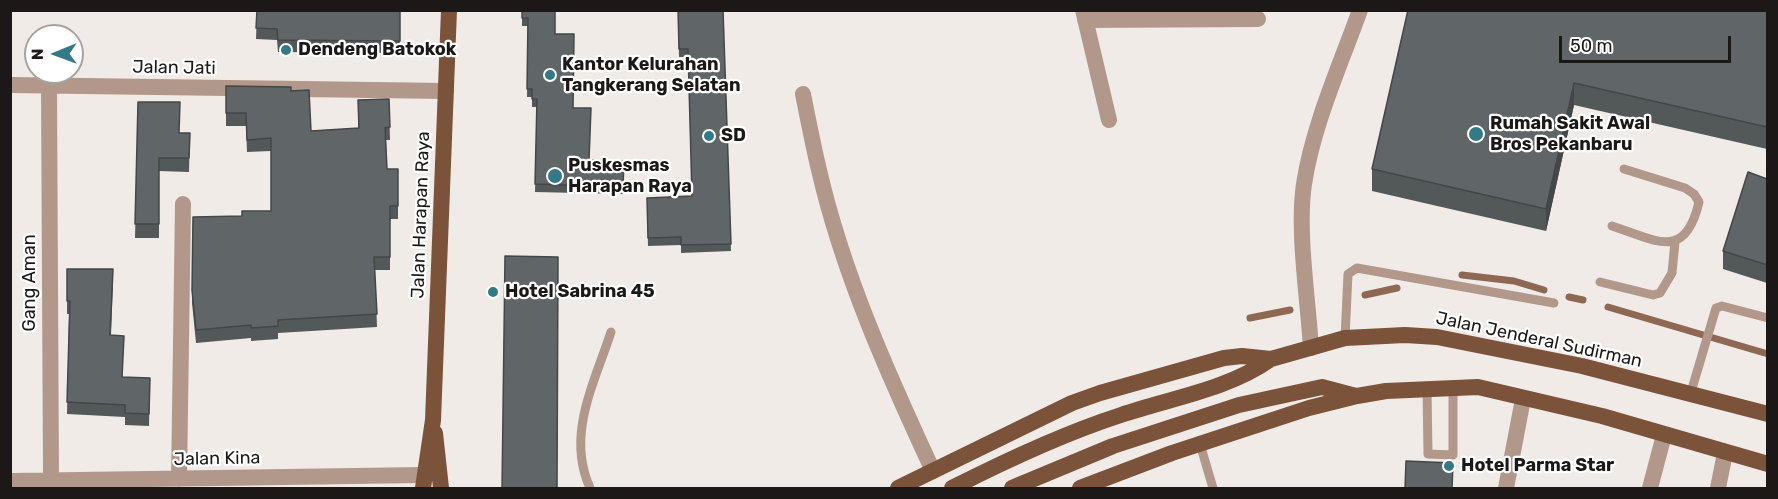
<!DOCTYPE html>
<html>
<head>
<meta charset="utf-8">
<style>
	body { margin:0 }
	#map { position:relative; width:1778px; height:499px; overflow:hidden; background:#f1ebe8; font-family:Rubik,sans-serif }
	canvas { display:block }
	.frame { position:absolute; inset:0; border:12px solid #1b1817; pointer-events:none }
	.north { position:absolute; left:24px; top:24px; width:60px; height:60px; box-sizing:border-box; background:#fff; border:2px solid #a4a3a2; border-radius:50%; rotate:269deg; font-size:16px; font-weight:700; line-height:24px; text-align:center; color:#1b1817 }
	.north::after { content:''; display:block; margin:auto; width:21px; height:27px; background:#347a86; clip-path:polygon(50% 0,100% 100%,50% 72%,0 100%) }
	.scale { position:absolute; left:1559px; top:36px; width:172px; height:27px; box-sizing:border-box; border:3px solid #1b1817; border-top:0; padding-left:8px; font-size:18px; line-height:21px; white-space:nowrap; color:#1b1817; -webkit-text-stroke:4px #fff; paint-order:stroke }
</style>
</head>
<body>
<div id="map">
<canvas width="1778" height="499"></canvas>
<div class="frame"></div>
<div class="north">N</div>
<div class="scale">50 m</div>
</div>
<script>
const ctx = document.querySelector('canvas').getContext('2d');
ctx.lineJoin = 'round';
function strokePath(path, color, width, dash) {
  ctx.strokeStyle = color;
  ctx.lineWidth = width;
  ctx.lineCap = dash ? 'butt' : 'round';
  ctx.setLineDash(dash || []);
  ctx.stroke(path);
}
function fillPath(path, color) {
  ctx.fillStyle = color;
  ctx.fill(path, 'evenodd');
}
function label(font, color, halo, rows, align = 'center') {
  ctx.font = font + ' Rubik,sans-serif';
  ctx.lineWidth = 4.5;
  ctx.setLineDash([]);
  ctx.textBaseline = 'middle';
  ctx.strokeStyle = halo;
  ctx.fillStyle = color;
  for (const [text, x, y, turn = 0] of rows) {
    ctx.save();
    ctx.translate(x, y);
    ctx.rotate((+turn || 0) * Math.PI / 180);
    ctx.textAlign = isNaN(turn) ? turn : align;
    if (halo) ctx.strokeText(text, 0, 0);
    ctx.fillText(text, 0, 0);
    ctx.restore();
  }
}
strokePath(new Path2D(`
	M1462 275 1514 281 1544 290
	M1365 295 1397 288
	M1569 297 1583 300
	M1608 307 1768 354
	M1250 318 1290 310`), '#8e6852', 7);
strokePath(new Path2D(`
	M1612 226C1656 240 1685 262 1699 202L1694 194 1685 188 1624 169
	M1600 282 1653 295 1660 293 1672 273 1675 242
	M1345 338 1348 274 1357 268 1554 303
	M1427 389 1428 454 1453 455V388
	M1691 392 1716 308 1722 306 1768 318
	M1200 444 1213 488
	M590 488C566 435 594 384 611 332`), '#b1988b', 9);
strokePath(new Path2D(`
	M1083 10 1109 120
	M1085 20 1258 19
	M10 85 446 91
	M49 86 51 480
	M803 94C808 119 813 145 819 170 843 274 888 374 933 471
	M1311 348C1308 299 1297 231 1304 184 1313 125 1340 66 1360 10
	M179 479 183 204
	M10 481 423 475
	M1506 488 1523 399
	M1650 488 1664 435
	M1718 488 1725 453`), '#b1988b', 16);
strokePath(new Path2D(`
	M435 433 441 488
	M423 488 433 420 449 10
	M898 488 1072 403 1100 393 1224 358 1242 356 1271 359 1345 338 1405 335 1437 337 1582 366 1768 414
	M952 488C1007 460 1062 434 1121 415 1171 398 1227 390 1271 359
	M1012 488 1113 446 1239 405 1322 387 1356 396
	M1080 488 1172 453 1309 408 1357 396 1386 391 1478 387 1602 416 1768 464`), '#7b523a', 16);
fillPath(new Path2D(`
	M257 10H400V53L278 52 277 40 256 39Z
	M522 10 555 34 573 108 589 160 624 161 623 194 535 192 537 107H532V97H527L528 26H522Z
	M678 10H723L731 251 681 253V245L648 246 647 198 692 196 688 57H679Z
	M1408 10H1767V149L1574 105 1546 231 1372 191V169Z
	M226 86 291 91 311 131 358 128V100L389 99 390 140H386L387 169H398V219H390V270H375L377 327 278 333V339L251 341V338L196 343 192 303 193 217 242 216 271 211V151L247 152 246 126H226Z
	M138 102 179 133H190L189 172 159 171V238H135Z
	M1767 179V283L1723 269V251Z
	M67 269 113 281 111 335 123 377 150 378 149 426 125 425V417L67 414 69 314H67Z`), '#535859');
fillPath(new Path2D(`
	M1574 83V105L1546 231V209Z`), '#434749');
const building = new Path2D(`
	M257 10H400V41L278 40 277 29 256 28Z
	M522 10H555V34H574L573 108H591L589 160 624 161 623 187 535 184 537 99H532V89H527L528 18H522Z
	M678 10H723L731 244 681 245V237L648 238 647 198 692 196 688 49H679Z
	M1408 10H1767V127L1574 83 1546 209 1372 169Z
	M226 86 291 87V91L309 90 311 131 359 128 358 100 389 99 390 127 385 128 387 169H398V206H390V257H374L377 314 278 320V326L251 328V325L196 330 192 290 193 217 242 216V211H271V138L247 140 246 113H226Z
	M138 102H180L179 133H190L189 158H159V224H135Z
	M1748 172 1767 179V265L1723 251Z
	M505 256 558 257 557 489H502Z
	M67 269H113L110 335 124 336 122 377 150 378 149 414 125 413V405L67 402 70 301H67Z
	M1406 461 1453 463 1452 489H1405Z`);
fillPath(building, '#606668');
strokePath(building, '#434749', 1.5);
for (const [x, y, r, color] of [
	[286,50,6,"#347a86"],
	[550,75,6,"#347a86"],
	[1476,134,8,"#347a86"],
	[709,136,6,"#347a86"],
	[555,176,8,"#347a86"],
	[493,292,6,"#347a86"],
	[1449,466,6,"#347a86"]
]) {
  const dot = new Path2D();
  dot.arc(x, y, r, 0, 2 * Math.PI);
  ctx.fillStyle = color;
  ctx.fill(dot);
  strokePath(dot, '#fff', 2);
}
label('bold 18px', '#1b1817', '#fff', [
	["Dendeng Batokok",298,50],
	["Kantor Kelurahan",562,65],
	["Tangkerang Selatan",562,86],
	["Rumah Sakit Awal",1490,124],
	["Bros Pekanbaru",1490,145],
	["SD",721,136],
	["Puskesmas",568,166],
	["Harapan Raya",568,187],
	["Hotel Sabrina 45",505,292],
	["Hotel Parma Star",1461,466]
], 'left');
label('18px', '#1b1817', '#fff', [
	["Jalan Jati",174,68,1],
	["Jalan Harapan Raya",421,215,-88],
	["Gang Aman",30,283,-90],
	["Jalan Jenderal Sudirman",1539,340,12],
	["Jalan Kina",217,459,-1]
]);
</script>
</body>
</html>
